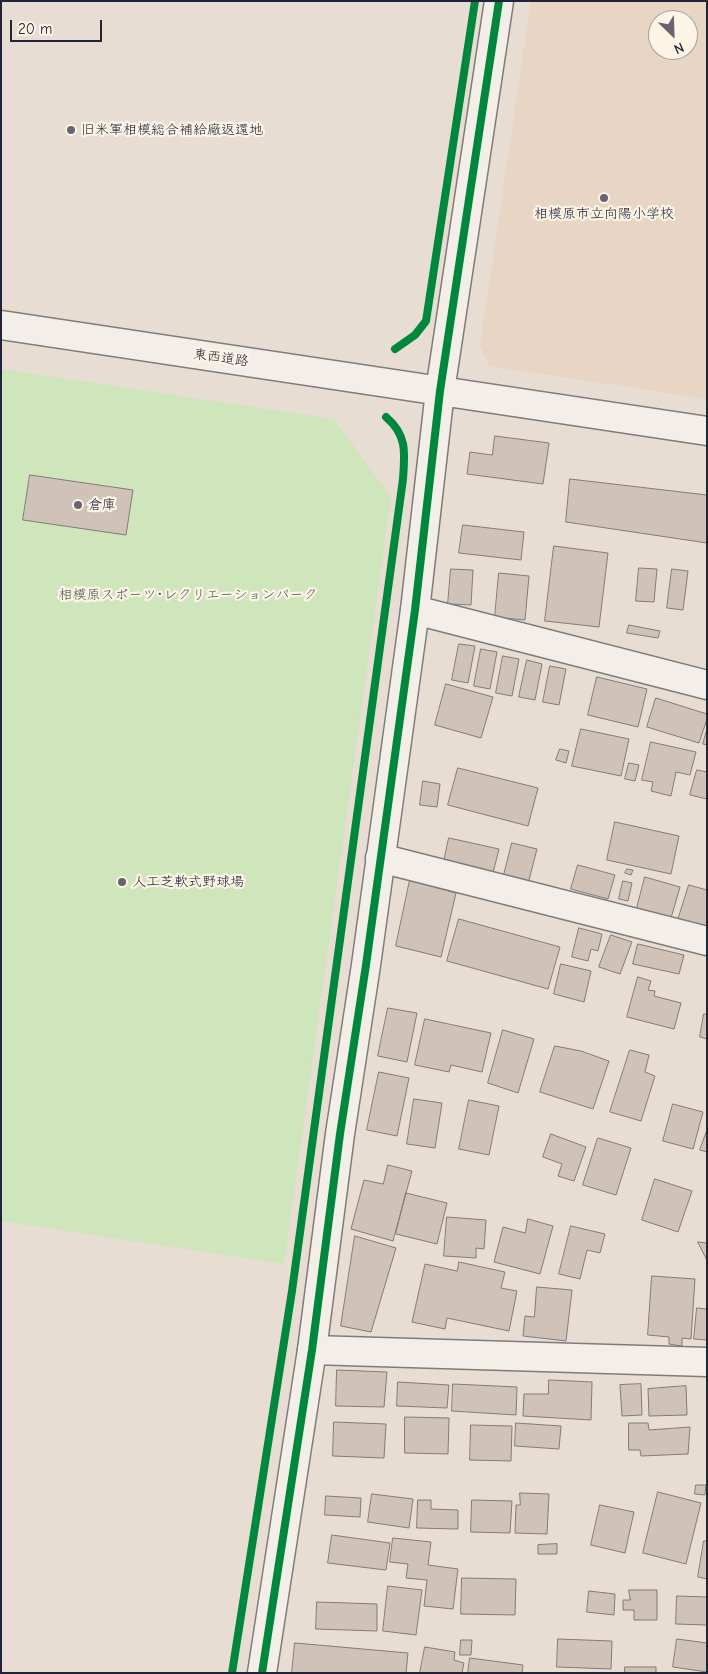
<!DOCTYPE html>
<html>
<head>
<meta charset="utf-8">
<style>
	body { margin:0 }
	#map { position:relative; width:708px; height:1674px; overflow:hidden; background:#e8ddd2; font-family:"Comic Neue",sans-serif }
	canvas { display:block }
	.frame { position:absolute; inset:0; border:2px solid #22223b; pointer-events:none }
	.north { position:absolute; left:648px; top:10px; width:50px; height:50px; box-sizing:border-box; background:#fcf5e5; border:1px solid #a5a1a1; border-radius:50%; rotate:156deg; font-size:14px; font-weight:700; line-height:20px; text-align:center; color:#22223b }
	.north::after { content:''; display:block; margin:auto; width:18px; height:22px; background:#676370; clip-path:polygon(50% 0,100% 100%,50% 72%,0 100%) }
	.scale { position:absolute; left:10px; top:20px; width:92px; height:22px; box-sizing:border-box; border:2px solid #22223b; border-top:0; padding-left:6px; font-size:15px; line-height:18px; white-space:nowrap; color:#22223b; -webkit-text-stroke:4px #fcf5e5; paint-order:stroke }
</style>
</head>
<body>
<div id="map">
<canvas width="708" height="1674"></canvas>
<div class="frame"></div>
<div class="north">N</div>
<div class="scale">20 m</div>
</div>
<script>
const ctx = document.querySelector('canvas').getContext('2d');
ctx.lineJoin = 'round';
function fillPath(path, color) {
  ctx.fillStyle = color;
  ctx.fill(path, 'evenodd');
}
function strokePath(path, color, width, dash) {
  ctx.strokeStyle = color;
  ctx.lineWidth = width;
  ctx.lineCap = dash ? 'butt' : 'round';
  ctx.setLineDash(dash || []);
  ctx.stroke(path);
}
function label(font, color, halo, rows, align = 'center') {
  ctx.font = font + ' "Comic Neue","Klee One",sans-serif';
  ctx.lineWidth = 4.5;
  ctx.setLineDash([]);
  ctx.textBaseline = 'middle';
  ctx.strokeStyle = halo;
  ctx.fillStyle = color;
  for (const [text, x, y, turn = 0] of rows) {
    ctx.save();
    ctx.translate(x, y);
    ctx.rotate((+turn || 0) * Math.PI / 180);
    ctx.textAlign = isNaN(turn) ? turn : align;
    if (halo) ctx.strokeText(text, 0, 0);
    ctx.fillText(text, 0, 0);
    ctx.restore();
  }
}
fillPath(new Path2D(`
	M531 1H707V399L489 366 480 346ZM658 20H688V50H658Z`), '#e9d5c3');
fillPath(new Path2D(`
	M1 369 334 419 391 497 284 1264 1 1221Z`), '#cfe5bb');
const building = new Path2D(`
	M495 436 549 443 543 484 467 474 470 452 492 455Z
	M30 475 133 490 126 535 23 520Z
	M570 479 707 495V543L566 522Z
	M463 525 524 532 521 560 459 553Z
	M554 546 608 553 599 627 545 621Z
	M639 568 657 569 654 602 636 601Z
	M451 569 473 570 471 605 448 604Z
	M672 569 688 571 683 610 667 608Z
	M499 573 529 576 525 620 495 617Z
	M629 625 660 631 658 638 627 633Z
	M459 644 475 646 468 683 452 680Z
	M481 649 497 652 490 689 474 686Z
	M503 656 519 659 512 696 496 693Z
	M527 660 542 664 535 700 519 697Z
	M550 666 566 669 559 705 543 702Z
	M597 677 647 689 638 727 588 715Z
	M446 684 493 697 481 738 435 725Z
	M656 698 707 714V719L699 743 647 727Z
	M581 729 629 739 621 776 572 766Z
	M707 729V745L703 744Z
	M651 742 696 752 690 775 676 772 671 796 651 791 653 782 642 780Z
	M560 749 569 751 566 763 556 760Z
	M629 763 639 765 635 781 625 779Z
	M458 768 538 788 528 826 448 805Z
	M697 770 707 772V799L690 795Z
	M423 781 440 784 437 807 420 805Z
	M615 822 679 836 671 874 607 860Z
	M449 838 499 849 492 877 443 866Z
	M512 843 537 849 528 884 503 879Z
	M578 865 615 875 608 899 571 889Z
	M627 869 633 870 631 875 625 873Z
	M645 877 680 887 671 918 637 908Z
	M410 880 456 893 441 957 396 946Z
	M623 881 632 883 628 901 619 899Z
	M689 885 707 890V929L678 920Z
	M459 919 560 947 548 989 447 961Z
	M579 928 602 934 598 951 591 949 588 961 572 957Z
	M611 935 632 942 620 974 599 967Z
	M638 944 684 955 679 974 633 964Z
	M561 964 591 971 584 1002 554 994Z
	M638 977 651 981 648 990 655 991 654 996 681 1003 674 1029 627 1017Z
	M388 1008 417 1013 407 1062 378 1056Z
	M704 1014H707V1039L700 1037Z
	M425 1019 491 1033 482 1072 451 1065 449 1072 415 1065Z
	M503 1030 534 1039 518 1093 488 1083Z
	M555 1046 581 1051 609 1061 593 1109 540 1092Z
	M630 1050 649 1055 645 1072 655 1076 641 1121 610 1112Z
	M379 1072 409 1078 397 1136 367 1130Z
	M414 1099 442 1103 435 1148 407 1144Z
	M469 1100 499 1106 489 1155 459 1149Z
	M673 1104 703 1112 693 1149 663 1141Z
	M707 1130V1152L700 1150Z
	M551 1134 586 1147 574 1181 558 1176 562 1164 543 1157Z
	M598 1138 631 1148 616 1195 583 1185Z
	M388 1165 412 1171 393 1241 351 1229 364 1180 383 1184Z
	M655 1179 692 1191 678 1232 642 1220Z
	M406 1193 447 1203 437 1244 396 1234Z
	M447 1217 486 1220 484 1249 476 1248V1258L444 1256Z
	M528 1219 553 1226 540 1274 494 1262 503 1227 525 1233Z
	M571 1226 605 1234 600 1253 587 1250 580 1279 559 1274Z
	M355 1236 396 1248 371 1332 341 1326Z
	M698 1242 707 1243V1260Z
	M459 1262 505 1272 501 1288 517 1291 509 1331 447 1318 445 1329 412 1322 425 1264 457 1271Z
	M652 1276 695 1279 691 1339 682 1338V1346L669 1344V1337L648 1335Z
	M537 1287 572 1290 566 1341 523 1336 525 1316 534 1317Z
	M697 1308 707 1309V1340L694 1339Z
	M337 1370 387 1372 384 1407 336 1406Z
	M549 1380 592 1382 591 1420 523 1416 524 1394H548Z
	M398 1382 449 1385 447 1408 397 1406Z
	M453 1384 517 1387 516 1415 452 1411Z
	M641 1384 642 1415 622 1416 620 1385Z
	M686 1386 687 1415 649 1416 648 1389Z
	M405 1417 449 1418 448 1454 405 1453Z
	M334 1422 386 1424 384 1458 333 1456Z
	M516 1423 561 1426 559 1449 515 1446Z
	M629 1423H648L649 1430 690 1427 688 1454 641 1456 640 1450H629Z
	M471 1425 512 1426 511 1461 470 1460Z
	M696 1485H706L705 1495 695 1494Z
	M658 1492 701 1503 686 1564 643 1553Z
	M520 1493 549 1494 547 1534 515 1533 516 1505H520Z
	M372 1494 413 1499 409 1528 368 1522Z
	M326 1496 361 1498 360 1517 325 1515Z
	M418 1500H431V1509L458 1510V1529L417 1528Z
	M472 1500 512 1501 510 1533 471 1532Z
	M600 1505 634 1512 625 1553 591 1545Z
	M332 1535 390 1543 386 1570 328 1563Z
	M393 1538 431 1542 428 1565 458 1569 453 1609 424 1606 427 1580 406 1578 408 1564 390 1562Z
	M704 1541H707V1579L698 1577Z
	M557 1544V1554H538V1545Z
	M462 1578 516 1579 515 1615 461 1614Z
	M388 1586 422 1590 416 1635 383 1631Z
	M629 1590H657V1620H634V1610H623V1600H630Z
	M589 1591 615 1594 614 1615 587 1612Z
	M677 1596 707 1597V1625L676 1624Z
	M317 1602 377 1604V1631L316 1629Z
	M558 1639 612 1641 611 1669 557 1667Z
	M677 1639 707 1643V1672L673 1667Z
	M461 1640H472L471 1655H460Z
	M295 1643 408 1653 406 1673H292Z
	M425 1647 455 1652 454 1660 464 1663 462 1673H420Z
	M470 1658 523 1665 522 1673H468Z
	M625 1667H656V1673H625Z`);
fillPath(building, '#d0c2b7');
strokePath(building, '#807b7b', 1);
const street = new Path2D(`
	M415 610 707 685
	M380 858 707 941
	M312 1350 707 1362`);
const secondary = new Path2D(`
	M1 325 707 431
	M262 1673 312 1350 340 1134 366 965 415 610 440 391 499 1`);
strokePath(street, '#807b7b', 31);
strokePath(secondary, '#807b7b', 31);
strokePath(street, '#f3efe8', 28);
strokePath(secondary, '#f3efe8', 28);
strokePath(new Path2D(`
	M395 349 415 335 426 321 475 1
	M232 1673 292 1291 403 479C405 452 407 435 386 417
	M262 1673 312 1350 340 1134 366 965 415 610 440 391 499 1`), '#00873e', 8);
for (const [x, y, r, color] of [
	[71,130,5,"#676370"],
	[604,198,5,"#676370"],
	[78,505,5,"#676370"],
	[122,882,5,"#676370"]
]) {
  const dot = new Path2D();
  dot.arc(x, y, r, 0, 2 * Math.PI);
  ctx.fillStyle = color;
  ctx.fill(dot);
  strokePath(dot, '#fcf5e5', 2);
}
label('14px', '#22223b', '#fcf5e5', [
	["旧米軍相模総合補給廠返還地",81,130],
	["相模原市立向陽小学校",604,214,"center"],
	["倉庫",88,505],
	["人工芝軟式野球場",132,882]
], 'left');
label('14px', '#22223b', '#fcf5e5', [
	["東西道路",221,358,8]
]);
label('14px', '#485456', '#fcf5e5', [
	["相模原スポーツ･レクリエーションパーク",188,595]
]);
</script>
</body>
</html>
